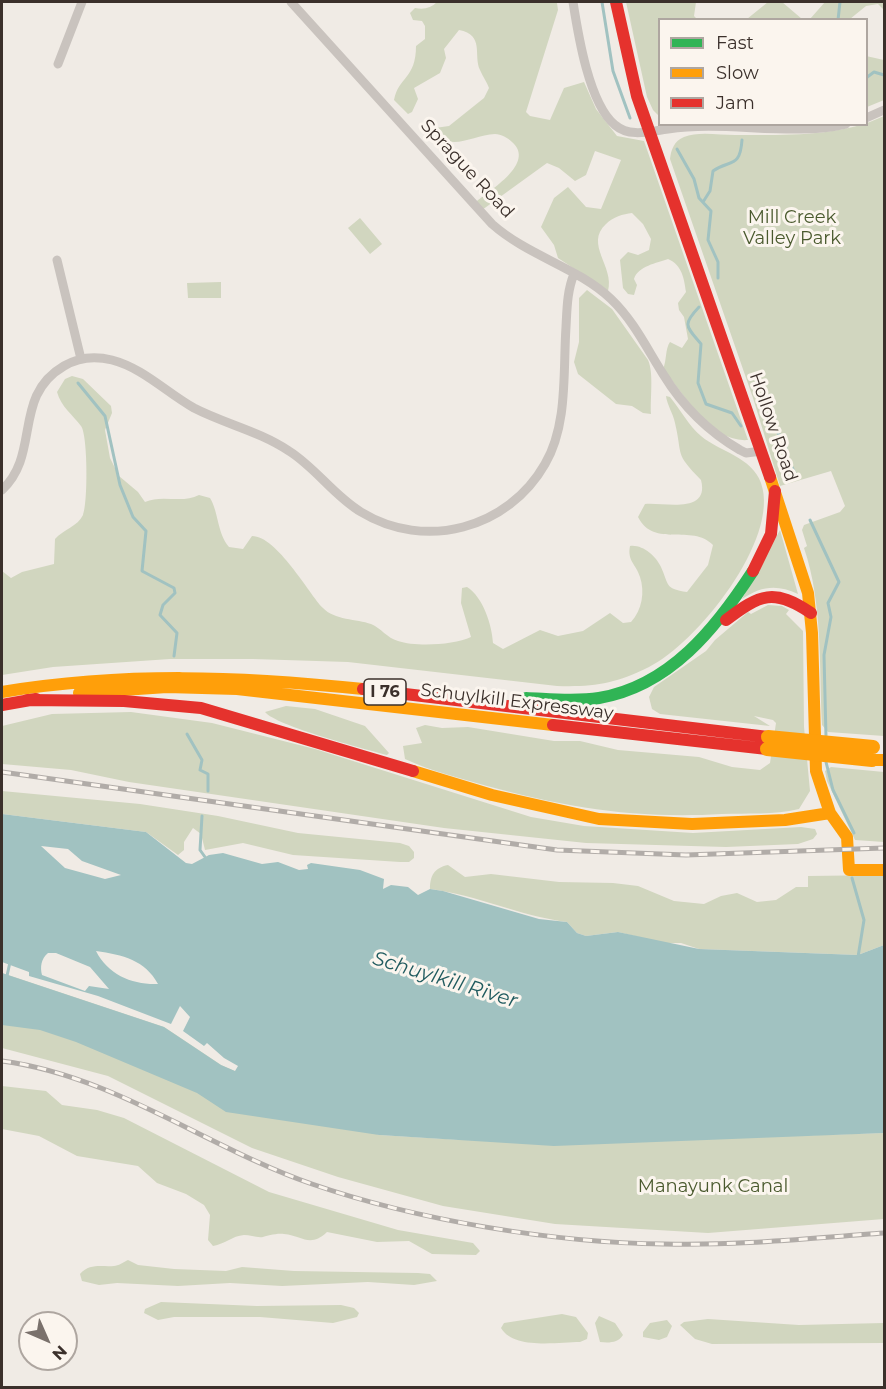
<!DOCTYPE html>
<html>
<head>
<meta charset="utf-8">
<style>
	body { margin:0 }
	#map { position:relative; width:886px; height:1389px; overflow:hidden; background:#f0ebe5; font-family:Montserrat,sans-serif }
	canvas { display:block }
	.frame { position:absolute; inset:0; border:3px solid #3b302b; pointer-events:none }
	.legend { position:absolute; left:658px; top:18px; width:210px; height:108px; box-sizing:border-box; background:#fbf5ee; border:2px solid #aea6a0; margin:0; padding:8px 10px; list-style:none; font-size:18px; color:#3b302b }
	.legend li { display:flex; align-items:center; gap:12px; height:30px }
	.legend b { width:30px; border:2px solid #aea6a0 }
	.north { position:absolute; left:18px; top:1311px; width:60px; height:60px; box-sizing:border-box; background:#fbf5ee; border:2px solid #aea6a0; border-radius:50%; rotate:135deg; font-size:16px; font-weight:700; line-height:24px; text-align:center; color:#3b302b }
	.north::after { content:''; display:block; margin:auto; width:21px; height:27px; background:#7a716c; clip-path:polygon(50% 0,100% 100%,50% 72%,0 100%) }
</style>
</head>
<body>
<div id="map">
<canvas width="886" height="1389"></canvas>
<div class="frame"></div>
<ul class="legend">
<li><b style="height:8px;background:#30b455"></b>Fast</li>
<li><b style="height:8px;background:#ff9f0a"></b>Slow</li>
<li><b style="height:8px;background:#e5322d"></b>Jam</li>
</ul>
<div class="north">N</div>
</div>
<script>
const ctx = document.querySelector('canvas').getContext('2d');
ctx.lineJoin = 'round';
function fillPath(path, color) {
  ctx.fillStyle = color;
  ctx.fill(path, 'evenodd');
}
function strokePath(path, color, width, dash) {
  ctx.strokeStyle = color;
  ctx.lineWidth = width;
  ctx.lineCap = dash ? 'butt' : 'round';
  ctx.setLineDash(dash || []);
  ctx.stroke(path);
}
function label(font, color, halo, rows, align = 'center') {
  ctx.font = font + ' Montserrat,sans-serif';
  ctx.lineWidth = 6;
  ctx.setLineDash([]);
  ctx.textBaseline = 'middle';
  ctx.strokeStyle = halo;
  ctx.fillStyle = color;
  for (const [text, x, y, turn = 0] of rows) {
    ctx.save();
    ctx.translate(x, y);
    ctx.rotate((+turn || 0) * Math.PI / 180);
    ctx.textAlign = isNaN(turn) ? turn : align;
    if (halo) ctx.strokeText(text, 0, 0);
    ctx.fillText(text, 0, 0);
    ctx.restore();
  }
}
fillPath(new Path2D(`
	M437 2 557 3 558 10 526 112 530 116 550 120 564 88 584 82 596 109 617 136 644 141 748 440C711 443 684 394 663 369 667 360 665 349 670 342L682 348 688 339 684 317 679 310 678 303 686 292C684 278 682 265 668 259 657 263 638 266 634 279L637 285 634 295 628 294 623 288 620 260 628 252 638 255 649 250 651 239 643 224 632 213C623 214 613 217 606 224 584 244 615 267 608 291L558 258 554 245 541 227 554 198 568 187 586 207 601 209 621 160 595 151 586 175 575 181 559 168 547 163 482 210 476 202C490 190 536 163 512 142 508 138 501 134 495 134 473 135 452 152 433 133L435 128 449 126 484 98 489 88C487 82 483 77 480 70 473 55 485 35 459 30L444 49 446 58 440 73 414 88 418 99 412 112 408 114 394 100C398 77 416 79 416 46L425 39V26L422 21 413 20 410 13 415 8C424 10 431 8 437 2Z
	M626 2H696L694 16 697 19 660 20 659 116 653 110 647 97Z
	M768 2H782L802 19H747Z
	M825 2H884V10L878 4 866 6 850 19H810Z
	M866 56 884 60V100L867 107Z
	M884 116V736L828 732 822 725C819 666 823 604 804 548L807 546 802 530 804 525 840 512 845 506 831 471 780 486 753 398 670 159C671 150 674 141 684 137 698 131 719 135 735 135 785 135 840 137 884 116Z
	M360 218 382 244 370 254 348 228Z
	M221 282V298H188L187 283Z
	M587 290 612 309 648 360C654 373 650 398 651 414L643 413 632 406 616 404 578 374 574 362 579 342V298Z
	M72 376 83 379 111 406 112 413 105 430 110 458 119 476 138 492 145 502C162 494 182 504 199 495L210 498C219 513 217 533 229 547L243 549 252 536C277 536 309 594 323 608 334 620 357 619 371 624 381 628 387 638 398 641 416 647 454 645 471 637L461 603 462 588 467 587C483 597 492 625 493 643L503 649 540 630 558 636 583 631 610 613 623 623 631 622C642 610 645 592 640 577 636 564 627 561 630 546 642 544 656 556 661 567 669 585 665 589 687 592L708 565 713 545C692 523 654 549 638 517L645 504C663 502 710 515 701 480 674 452 683 457 675 423 673 413 667 405 666 396L670 397C680 409 689 426 701 436 720 452 752 457 761 483 781 539 696 644 649 667 614 684 595 687 557 686L348 662 253 659H170L53 667 2 675V571L11 578 22 572 54 564 55 539C63 530 78 526 83 515 88 504 88 435 81 426 73 415 61 407 57 392L65 379Z
	M780 530 798 594C777 584 761 586 742 599Z
	M768 605 782 606 789 610 786 614 803 631 804 727 810 791 799 809C773 815 748 813 722 814 637 819 568 808 487 786 459 778 431 771 405 759L403 746 422 743 416 728 425 725 442 728 468 727 554 741H580L618 750 699 757 732 767 760 770 770 763 776 723 773 720 754 716 770 726 660 714 652 709 649 697 654 687 706 651 715 640 748 612 751 614Z
	M286 706 315 709 365 726 389 753 387 755C365 749 276 726 265 712Z
	M131 712 212 723 315 749 531 817 584 826 693 833 801 827 815 829 817 834 813 839 798 844 726 847 586 843 444 828 129 782 71 770 2 764V726L52 714Z
	M831 767 884 772V842L855 840 827 781 825 771Z
	M2 791 140 804 218 816 298 833 400 843 409 846 414 852V858L409 862H400L293 855 243 843 205 850 201 834 193 828 184 842V850L178 855 146 832 2 814Z
	M448 865 465 877 491 874 559 882 613 883 638 886 674 901 704 904 721 896 737 893 757 902 776 900 796 887H808V876L884 875V945L858 955 699 949 681 943H664L618 932 586 936 577 933 567 922C520 916 477 895 430 889 430 876 434 868 448 865Z
	M2 973 164 1027 221 1065 379 1135 462 1140 627 1141 884 1133V1219L708 1233 555 1224 443 1206 338 1177 252 1148 108 1076 2 1048Z
	M2 1086 46 1091 62 1105 97 1110 124 1118 269 1192 398 1230 473 1243 480 1251 476 1255 432 1254 409 1241 377 1242 327 1232C310 1248 303 1236 284 1234 276 1233 267 1236 263 1237 257 1238 250 1235 244 1235 232 1236 225 1244 213 1246L208 1240 210 1215 204 1205 186 1194 157 1183 138 1166 77 1156 39 1136 2 1129Z
	M128 1260 138 1265 174 1269 226 1271 242 1267 294 1271 418 1273 430 1274 437 1281 414 1285 368 1282 282 1286 230 1283 178 1286 117 1283 99 1285 82 1281 80 1274C90 1263 101 1267 114 1266 118 1266 124 1262 128 1260Z
	M161 1302 257 1306 341 1305 354 1308 359 1313 357 1317 333 1323 260 1317H174L158 1320 144 1313 145 1309Z
	M562 1314 576 1317 588 1333 587 1339 580 1342C558 1342 514 1350 501 1328L504 1323Z
	M599 1316 615 1323 623 1335C618 1343 609 1343 600 1342L595 1323Z
	M708 1319 799 1325 884 1323V1343L712 1344 695 1339 680 1325 684 1322Z
	M667 1320 672 1326 667 1337 659 1340 643 1337V1332L650 1323Z`), '#d1d6bf');
fillPath(new Path2D(`
	M2 814 146 832 186 863 192 864 209 855 223 853 262 864 278 862 299 870 308 869 307 865 311 863 360 870 384 879 383 889 391 885 408 887 418 895 430 889 443 891 539 919 567 922 577 933 586 936 618 932 699 949 858 955 884 945V1133L554 1146 379 1135 226 1112 197 1093 76 1042 40 1030 2 1025V973L164 1027 221 1065 235 1071 238 1066 224 1058 207 1043 204 1046 183 1031 190 1017 180 1006 171 1024 98 996 29 976V972L2 962ZM41 846 68 849 82 861 121 875 105 879 65 868ZM96 951C123 955 145 960 158 984 133 985 108 975 96 951ZM48 953H56L90 967 109 989 89 986 85 991 42 975C40 967 41 959 48 953Z`), '#a1c2c1');
strokePath(new Path2D(`
	M602 2 613 71 630 118
	M838 20 840 2
	M866 78 874 72 884 75
	M677 149 694 179 699 198 711 211 708 240 718 262V278
	M703 202 710 191 713 171C730 159 740 169 742 140
	M699 307C682 325 686 326 701 344L698 383 706 404 732 413 741 426
	M78 383 105 416 120 485 133 517 146 531 142 571 174 588 175 593 163 605 160 615 177 633 174 656
	M778 433 785 442 787 458 796 475
	M810 520 839 582 828 603 831 617 824 655 826 737
	M187 734 202 760 200 770 208 774V791
	M826 762 833 790 854 833
	M202 816 200 850 205 857
	M852 878 864 920 858 957
	M7 976 10 962`), '#a1c2c1', 3);
strokePath(new Path2D(`
	M291 2 492 224C528 256 577 267 611 299 634 321 647 349 663 374 682 405 709 432 740 450L746 453 762 451
	M573 2C578 34 589 104 615 125 630 138 651 131 668 129 725 120 791 137 846 124
	M58 64 82 2
	M866 118 884 110
	M57 260 81 359
	M2 490C41 454 12 396 64 366 79 357 96 356 112 360 143 368 167 393 194 408 225 424 259 431 289 451 316 468 334 496 361 512 425 551 508 529 545 464 568 425 563 372 566 327 567 309 567 291 574 274`), '#c9c3be', 9);
strokePath(new Path2D(`
	M526 698C550 699 575 702 599 698 670 686 716 628 753 571`), '#30b455', 12);
strokePath(new Path2D(`
	M770 477 808 593 812 633 816 771 830 813 847 837 849 870H884
	M2 692C125 672 239 676 363 689
	M79 693 167 687 237 689 553 725
	M872 760H884
	M413 771 492 795 599 819 692 824 785 820 830 813`), '#ff9f0a', 12);
strokePath(new Path2D(`
	M616 2 637 96 770 477
	M753 571 771 534 775 491
	M726 620C760 594 774 588 811 613
	M363 689 768 737
	M27 700 124 701 201 708 413 771
	M2 705 36 699
	M553 725 767 749`), '#e5322d', 12);
const rail = new Path2D(`
	M2 772 557 850 686 855 884 848
	M2 1061C115 1076 206 1147 312 1184 416 1220 555 1243 664 1244 738 1246 811 1238 884 1233`);
strokePath(rail, '#b1aca8', 5);
strokePath(rail, '#fbf5ee', 3, [9]);
strokePath(new Path2D(`
	M768 737 873 747
	M767 749 872 760`), '#ff9f0a', 14);
for (const [x, y, w] of [
	[385,692,42]
]) {
  const box = new Path2D();
  box.roundRect(x - w / 2, y - 13, w, 26, 4.5);
  ctx.fillStyle = '#fbf5ee';
  ctx.fill(box);
  strokePath(box, '#3b302b', 1.5);
}
label('bold 16px', '#3b302b', null, [
	["I 76",385,692]
]);
label('18px', '#3b302b', '#fbf5ee', [
	["Sprague Road",467,169,47],
	["Hollow Road",773,427,71],
	["Schuylkill Expressway",517,702,7]
]);
label('18px', '#4a5a2e', '#fbf5ee', [
	["Mill Creek",792,218],
	["Valley Park",792,239],
	["Manayunk Canal",713,1187]
]);
label('italic 20px', '#1f5a5e', '#fbf5ee', [
	["Schuylkill River",445,980,17]
]);
</script>
</body>
</html>
